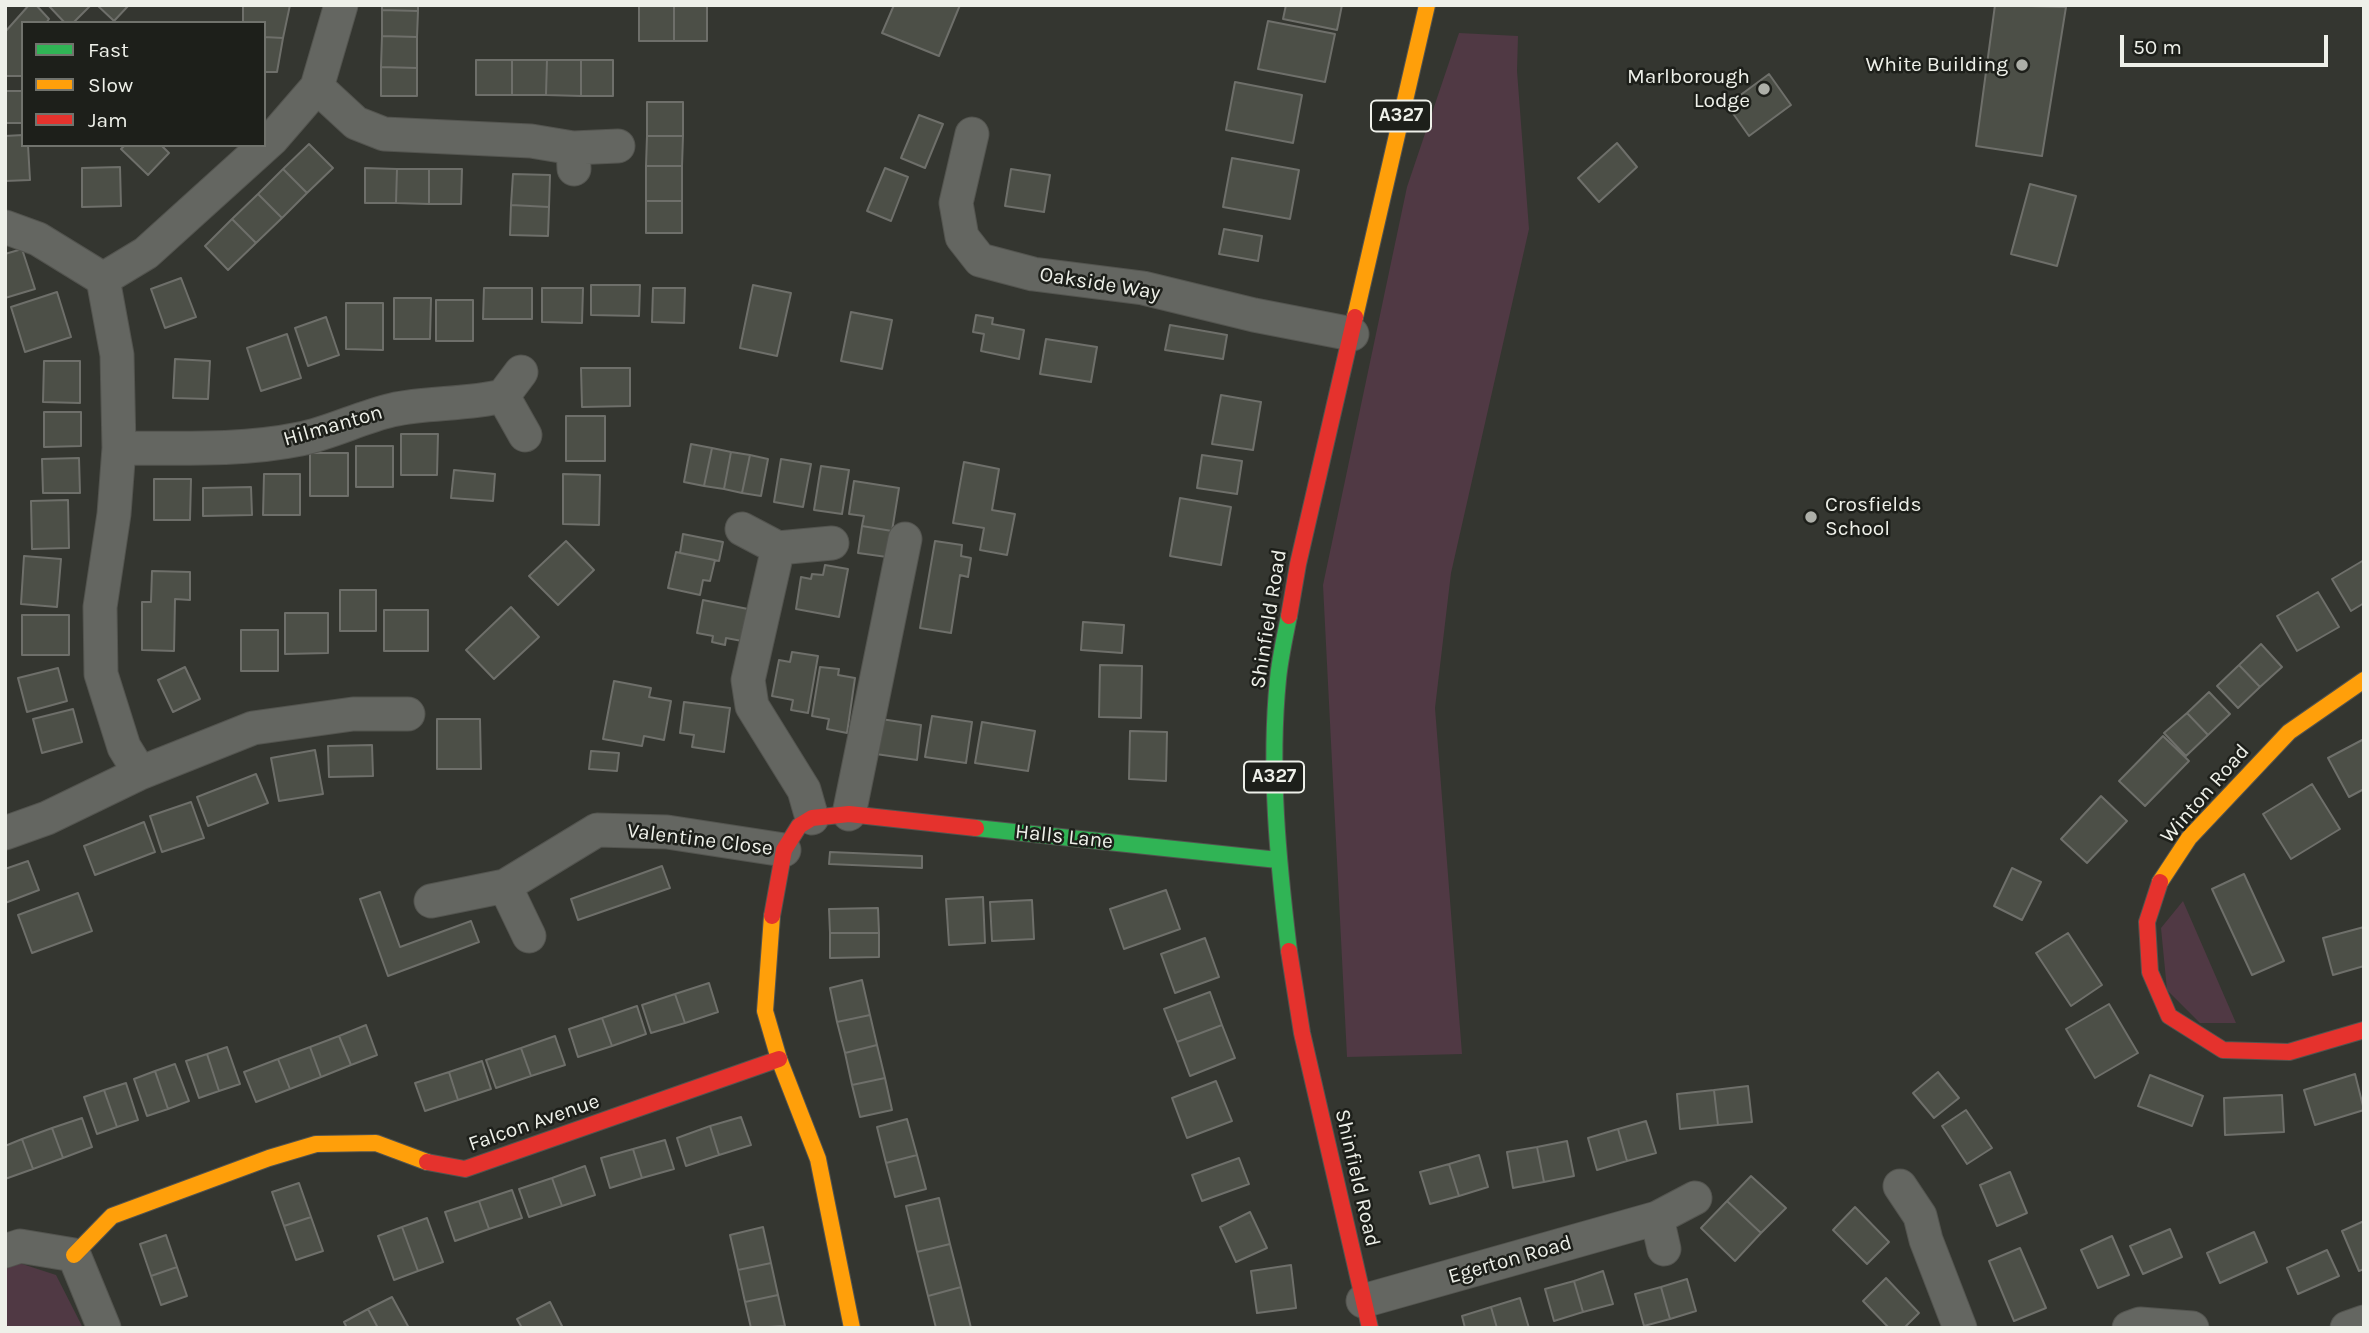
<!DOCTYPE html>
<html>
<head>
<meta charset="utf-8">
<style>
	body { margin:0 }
	#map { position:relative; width:2369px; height:1333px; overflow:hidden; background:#343630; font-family:Karla,sans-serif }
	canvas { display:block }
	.frame { position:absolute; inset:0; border:7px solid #eef0e9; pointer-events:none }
	.legend { position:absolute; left:21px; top:21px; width:245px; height:126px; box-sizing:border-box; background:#1d1f1a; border:2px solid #71736d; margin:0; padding:9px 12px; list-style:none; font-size:21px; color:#eef0e9 }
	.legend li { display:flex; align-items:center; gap:14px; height:35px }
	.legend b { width:35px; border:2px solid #71736d }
	.scale { position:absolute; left:2120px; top:35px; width:208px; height:32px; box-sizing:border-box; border:4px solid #eef0e9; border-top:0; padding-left:9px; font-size:21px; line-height:24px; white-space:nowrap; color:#eef0e9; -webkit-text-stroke:5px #1d1f1a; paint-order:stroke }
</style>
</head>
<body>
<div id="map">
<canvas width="2369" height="1333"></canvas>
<div class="frame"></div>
<ul class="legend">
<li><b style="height:9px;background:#30b455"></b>Fast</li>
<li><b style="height:9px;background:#ff9f0a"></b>Slow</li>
<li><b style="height:9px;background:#e5322d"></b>Jam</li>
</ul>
<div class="scale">50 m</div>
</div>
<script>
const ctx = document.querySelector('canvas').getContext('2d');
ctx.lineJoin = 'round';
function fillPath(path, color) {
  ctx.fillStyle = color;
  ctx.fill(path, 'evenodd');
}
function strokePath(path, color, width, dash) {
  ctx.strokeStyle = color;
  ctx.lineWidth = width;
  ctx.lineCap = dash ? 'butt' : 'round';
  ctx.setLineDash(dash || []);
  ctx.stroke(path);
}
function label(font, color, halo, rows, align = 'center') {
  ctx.font = font + ' Karla,sans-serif';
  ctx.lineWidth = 5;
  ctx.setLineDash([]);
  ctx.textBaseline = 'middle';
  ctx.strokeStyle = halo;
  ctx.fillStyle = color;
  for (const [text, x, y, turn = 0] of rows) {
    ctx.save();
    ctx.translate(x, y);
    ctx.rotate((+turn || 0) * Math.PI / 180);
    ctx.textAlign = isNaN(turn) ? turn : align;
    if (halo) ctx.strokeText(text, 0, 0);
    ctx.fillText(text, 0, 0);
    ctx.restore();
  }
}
fillPath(new Path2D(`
	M1459 33 1518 36 1517 71 1529 229 1451 573 1435 708 1462 1054 1347 1057 1323 585 1407 187Z
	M2183 901 2236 1023H2200L2167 990 2161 928Z
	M16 1262 56 1275 83 1328H5V1267Z`), '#503944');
const building = new Path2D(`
	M29 5H36L49 19 46 23H23V76H5V32Z
	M48 5H91L73 23H65Z
	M97 5H129L114 21Z
	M243 5H290L283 38 264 37V23H243Z
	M382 5H418V11L382 10Z
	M894 5H960L939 56 882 33Z
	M1286 5H1342L1337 30 1283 19Z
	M1995 5 2066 7 2042 156 1976 146Z
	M639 6H674V41H639Z
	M674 6H707V41H674Z
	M382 10 418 11 417 37 382 36Z
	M1268 21 1335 34 1325 82 1258 69Z
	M382 36 417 37V68L381 67Z
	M264 37 283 38 277 72H264Z
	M476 60H512V95H476Z
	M512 60H547L546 95H512Z
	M547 60H581V96L546 95Z
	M581 60H613V96H581Z
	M381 67 417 68V96H381Z
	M1769 74 1791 105 1749 136 1727 105Z
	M1235 82 1302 95 1293 143 1226 130Z
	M5 91H23V123H5Z
	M647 102H683V136H647Z
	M919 115 943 124 925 168 901 158Z
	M23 135V145H28L30 180 5 181V136Z
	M647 136H683L682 166H646Z
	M1617 143 1637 167 1599 202 1578 178Z
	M309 144 333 168 307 193 283 169Z
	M125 145H161L169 153 148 175 121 149Z
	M1232 158 1299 170 1290 219 1223 207Z
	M646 166H682V201H646Z
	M120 167 121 206 82 207V168Z
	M365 168 397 169 396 203H365Z
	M885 168 908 177 891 221 867 211Z
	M283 169 307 193 282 218 258 194Z
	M397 169H429V204L396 203Z
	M429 169H462L461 204H429Z
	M1011 169 1050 175 1044 212 1005 206Z
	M513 174 550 175 549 207 511 205Z
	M2030 184 2076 196 2057 266 2011 254Z
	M258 194 282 218 256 243 232 219Z
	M646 201H682V233H646Z
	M511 205 549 207 548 236 510 235Z
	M232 219 256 243 228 270 205 246Z
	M1224 229 1262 236 1258 261 1219 254Z
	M22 249 35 289 5 298V254Z
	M181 278 196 317 165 328 151 289Z
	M591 285H640L639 316 591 315Z
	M753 285 791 293 777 356 740 348Z
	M484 288H532V319H483Z
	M542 288H583L582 323 542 322Z
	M653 288H685L684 323 652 322Z
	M57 292 71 337 25 352 11 307Z
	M394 298H431L430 339H394Z
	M436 300H473V341H436Z
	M346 303H383V350L346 349Z
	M851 312 892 320 882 369 841 361Z
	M976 315 993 318 992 324 1024 330 1019 359 981 351 984 334 973 332Z
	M326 317 339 355 308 366 295 328Z
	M1170 325 1227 335 1223 359 1165 350Z
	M287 334 301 378 261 391 247 348Z
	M1046 339 1097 347 1091 382 1040 374Z
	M175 359 210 361 208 399 173 398Z
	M44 361H80V403L43 402Z
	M581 368H630V406L582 407Z
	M1221 395 1261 402 1253 450 1212 444Z
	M44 412H81V446L44 447Z
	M566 416H605V461H566Z
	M401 434H438L437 475H401Z
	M691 444 712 448 704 486 684 482Z
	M356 446H393V487H356Z
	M712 448 731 452 724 489 704 486Z
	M731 452 750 455 742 493 724 489Z
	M310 453H348V496H310Z
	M750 455 768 459 761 496 742 493Z
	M1202 455 1242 461 1237 494 1197 488Z
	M79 458 80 493H43L42 459Z
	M781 459 811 464 803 507 774 502Z
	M964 462 999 469 992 510 1015 514 1007 555 980 550 984 528 953 523Z
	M821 466 849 470 842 514 814 510Z
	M454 470 495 474 493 501 451 498Z
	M264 474H300V515H263Z
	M563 474 600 475 599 525 563 524Z
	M154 479H191L190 520H154Z
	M854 481 899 488 892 531 862 526 864 516 849 514Z
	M251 487 252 515 203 516V488Z
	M1180 498 1231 507 1221 565 1170 556Z
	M68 500 69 548 32 549 31 501Z
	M862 526 892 531 887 557 858 553Z
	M683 534 723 542 719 561 680 553Z
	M566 541 594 570 558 605 529 576Z
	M935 541 962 545 961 556 971 558 968 577 960 575 951 633 920 628Z
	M676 552 715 560 710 581 703 580 700 595 668 588Z
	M24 556 61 559 57 607 21 604Z
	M2364 560V603L2351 611 2332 579Z
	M825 565 848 569 839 617 796 609 801 577 811 579 812 574 823 575Z
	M152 571 190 572V600L175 599 174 651 142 650V602H151Z
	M340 590H376V631H340Z
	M2318 592 2339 627 2297 651 2277 616Z
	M703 600 748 609 742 641 726 638 725 645 712 642 713 636 697 633Z
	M511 607 539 637 494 679 466 650Z
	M384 610H428V651H384Z
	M285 613H328V653L285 654Z
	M22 615H69V655H22Z
	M1083 622 1124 625 1122 653 1081 650Z
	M241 630H278V671H241Z
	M2261 644 2282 667 2260 687 2239 665Z
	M792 652 818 656 808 713 791 710 793 700 772 696 779 660 790 662Z
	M1100 665 1142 666 1141 718 1099 717Z
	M2239 665 2260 687 2238 708 2217 686Z
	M185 667 200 699 173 712 158 680Z
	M820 667 839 669 838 675 855 678 847 733 827 729 829 719 812 716Z
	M58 668 67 701 27 712 18 678Z
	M614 681 651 688 649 697 671 701 664 740 644 736 642 746 603 739Z
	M2209 692 2230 714 2208 735 2187 713Z
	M684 702 730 708 724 752 692 747 694 735 680 733Z
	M73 709 82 742 42 753 33 719Z
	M2187 713 2208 735 2186 756 2164 733Z
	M932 716 972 722 966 763 925 757Z
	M437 719H480L481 769H437Z
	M881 719 921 725 917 760 876 754Z
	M982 722 1035 731 1028 771 975 763Z
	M1130 731 1167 732 1166 781 1129 779Z
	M2163 736 2189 761 2145 806 2119 781Z
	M2364 739V789L2349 797 2328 758Z
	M372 745 373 776 329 777 328 746Z
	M315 750 323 794 279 801 271 758Z
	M591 751 619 753 617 771 589 769Z
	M256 774 268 803 208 826 197 797Z
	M2312 784 2340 829 2291 859 2263 814Z
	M2101 796 2127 821 2087 863 2061 839Z
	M191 802 204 838 162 852 150 816Z
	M144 822 155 852 95 875 84 846Z
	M830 852 922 856V868L829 864Z
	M28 861 39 890 5 903V869Z
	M662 866 670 888 578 920 571 899Z
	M2012 868 2041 882 2022 920 1994 906Z
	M2244 874 2284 961 2252 975 2212 889Z
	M1166 890 1180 929 1124 949 1110 909Z
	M380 892 400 947 471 921 479 942 388 976 360 899Z
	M78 893 92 931 32 953 18 915Z
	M983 897 985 943 949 945 946 899Z
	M1032 900 1034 939 992 941 990 902Z
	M878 908 879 933H830L829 909Z
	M2364 927V966L2333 975 2323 938Z
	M830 933H879V957L830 958Z
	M2068 933 2102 985 2071 1006 2036 953Z
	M1205 938 1219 977 1175 993 1161 954Z
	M862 980 870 1015 837 1022 830 988Z
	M709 983 718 1012 685 1023 675 994Z
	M1210 992 1222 1025 1177 1042 1164 1009Z
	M675 994 685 1023 651 1033 642 1005Z
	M2109 1004 2138 1053 2095 1078 2066 1029Z
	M637 1006 646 1034 612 1046 602 1018Z
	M870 1015 877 1045 845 1053 837 1022Z
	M602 1018 612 1046 578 1057 569 1029Z
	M366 1025 377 1055 351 1065 339 1036Z
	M1222 1025 1235 1058 1190 1076 1177 1042Z
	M339 1036 351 1065 321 1077 310 1047Z
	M555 1036 565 1065 531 1076 521 1048Z
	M877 1045 885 1078 852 1085 845 1053Z
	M227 1047 240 1084 219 1091 207 1054Z
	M310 1047 321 1077 290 1089 278 1059Z
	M521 1048 531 1076 496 1088 486 1060Z
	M207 1054 219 1091 199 1098 186 1061Z
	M278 1059 290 1089 256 1102 244 1072Z
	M482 1061 491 1089 458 1100 449 1072Z
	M175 1064 189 1101 168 1109 155 1071Z
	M155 1071 168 1109 147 1116 134 1079Z
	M449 1072 458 1100 425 1111 415 1083Z
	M1938 1072 1959 1098 1934 1118 1913 1093Z
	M2355 1074 2364 1110 2315 1125 2304 1090Z
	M2150 1075 2203 1096 2192 1126 2138 1106Z
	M885 1078 892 1110 860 1117 852 1085Z
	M1216 1081 1232 1121 1187 1138 1172 1098Z
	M126 1083 138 1120 117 1127 104 1090Z
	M1748 1086 1752 1122 1718 1125 1714 1090Z
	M104 1090 117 1127 97 1134 84 1097Z
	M1714 1090 1718 1125 1680 1129 1677 1094Z
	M2282 1095 2284 1132 2225 1135 2224 1098Z
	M1966 1110 1992 1148 1967 1164 1942 1126Z
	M741 1117 751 1145 719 1155 710 1126Z
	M82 1118 92 1147 63 1158 52 1128Z
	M907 1119 917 1155 886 1163 877 1127Z
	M1646 1121 1656 1153 1627 1161 1618 1129Z
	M710 1126 719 1155 686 1166 677 1138Z
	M52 1128 63 1158 33 1169 22 1139Z
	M1618 1129 1627 1161 1597 1170 1588 1138Z
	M22 1139 33 1169 5 1179V1146Z
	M665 1140 674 1169 642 1178 633 1149Z
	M1567 1141 1574 1176 1544 1182 1537 1147Z
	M1537 1147 1544 1182 1513 1188 1507 1152Z
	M633 1149 642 1178 610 1188 601 1158Z
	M917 1155 926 1189 895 1197 886 1163Z
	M1479 1155 1488 1187 1459 1196 1449 1164Z
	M1239 1158 1249 1184 1202 1201 1192 1175Z
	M1449 1164 1459 1196 1430 1204 1420 1172Z
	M585 1166 595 1195 562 1206 552 1178Z
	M2010 1172 2027 1213 1997 1226 1980 1185Z
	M1751 1176 1786 1208 1761 1233 1727 1201Z
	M552 1178 562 1206 529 1217 519 1189Z
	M299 1183 311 1217 284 1226 272 1192Z
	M512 1190 522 1218 489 1229 479 1201Z
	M939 1198 950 1244 917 1252 906 1206Z
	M479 1201 489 1229 455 1241 445 1212Z
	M1727 1201 1761 1233 1735 1261 1701 1228Z
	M1855 1207 1889 1242 1867 1264 1833 1230Z
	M1250 1212 1267 1248 1236 1262 1220 1227Z
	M311 1217 323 1251 296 1260 284 1226Z
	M427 1218 443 1262 418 1271 402 1227Z
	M2364 1221V1269L2359 1271 2342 1231Z
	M402 1227 418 1271 394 1280 378 1236Z
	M763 1227 771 1263 738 1270 730 1235Z
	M2170 1229 2182 1257 2143 1274 2130 1246Z
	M2254 1232 2267 1262 2220 1283 2207 1253Z
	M166 1235 177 1267 151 1276 140 1244Z
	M2112 1236 2129 1275 2098 1288 2081 1250Z
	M950 1244 961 1287 928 1296 917 1252Z
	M2020 1248 2046 1308 2014 1321 1989 1261Z
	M2327 1250 2339 1276 2298 1294 2287 1268Z
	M771 1263 778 1295 745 1302 738 1270Z
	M1291 1265 1296 1308 1257 1313 1251 1271Z
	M177 1267 187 1296 161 1305 151 1276Z
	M1603 1271 1613 1304 1583 1312 1574 1281Z
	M1886 1278 1919 1313 1904 1328H1889L1863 1301Z
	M1687 1279 1696 1311 1670 1319 1661 1287Z
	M1574 1281 1583 1312 1554 1321 1545 1289Z
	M961 1287 971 1328H936L928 1296Z
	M1661 1287 1670 1319 1644 1326 1635 1294Z
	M778 1295 785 1326 751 1328 745 1302Z
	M392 1297 409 1328H378L368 1309Z
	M1520 1298 1529 1328H1497L1491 1307Z
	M550 1302 563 1328H522L517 1319Z
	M1491 1307 1497 1328H1465L1462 1316Z
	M368 1309 378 1328H347L344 1322Z`);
fillPath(building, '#4c4f47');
strokePath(building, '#6e6f6a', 2);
const street = new Path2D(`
	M317 87 356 123 384 134 531 141 573 148 574 169
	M972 134 956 203 962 237 980 260 1033 274 1143 288 1254 315 1352 334
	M573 148 618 146
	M5 227 38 239 103 279 117 355 119 448 114 514 100 607 101 674 124 747 140 773
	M103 279 146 253 272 139 317 87 341 5
	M503 396 525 435
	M119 448C179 448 242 451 300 439 331 433 361 417 392 410 427 402 466 405 503 396L521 372
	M742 529 778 548 748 680 752 706 804 790 812 818
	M778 548 832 543
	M849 814 905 539
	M5 833 47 818 140 773 253 728 353 714H408
	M505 886 529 936
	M431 901 505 886 597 830 667 832 784 850
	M1900 1186 1920 1216 1926 1240 1960 1328
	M1657 1218 1664 1249
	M5 1251 20 1246 74 1255 104 1328
	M1363 1301 1657 1218 1695 1198
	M2129 1328 2140 1324 2192 1328
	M2347 1328 2364 1322`);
const fast = new Path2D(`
	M976 828 1278 860
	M1289 951C1278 861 1269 770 1278 679 1280 658 1285 636 1289 616`);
const slow = new Path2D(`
	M1355 317 1427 5
	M2160 882 2189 838 2289 732 2364 680
	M772 916 765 1011 779 1059 818 1159 852 1328
	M74 1255 112 1216 269 1158 316 1144 376 1143 427 1162`);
const jam = new Path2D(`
	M1289 616 1298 564 1355 317
	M2160 882 2147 922 2150 972 2169 1016 2223 1050 2289 1052 2364 1030
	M772 916 784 850 799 826 812 818 849 814 976 828
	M1289 951 1302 1033 1370 1328
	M427 1162 465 1169 779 1059`);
strokePath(street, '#53544f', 35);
strokePath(fast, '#53544f', 18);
strokePath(slow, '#53544f', 18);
strokePath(jam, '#53544f', 18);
strokePath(street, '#646661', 33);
strokePath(fast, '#30b455', 16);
strokePath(slow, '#ff9f0a', 16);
strokePath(jam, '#e5322d', 16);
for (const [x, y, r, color] of [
	[2022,65,7,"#adafa8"],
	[1764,89,7,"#adafa8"],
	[1811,517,7,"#adafa8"]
]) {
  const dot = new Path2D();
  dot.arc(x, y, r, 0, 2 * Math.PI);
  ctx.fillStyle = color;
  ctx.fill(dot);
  strokePath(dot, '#1d1f1a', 2.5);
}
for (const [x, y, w] of [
	[1401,116,60],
	[1274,777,60]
]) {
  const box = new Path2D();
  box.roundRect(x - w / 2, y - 15.5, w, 31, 5);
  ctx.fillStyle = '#1d1f1a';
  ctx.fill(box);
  strokePath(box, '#eef0e9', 2);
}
label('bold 19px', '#eef0e9', null, [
	["A327",1401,116],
	["A327",1274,777]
]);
label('21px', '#eef0e9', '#1d1f1a', [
	["White Building",2008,65],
	["Marlborough",1750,77],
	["Lodge",1750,101],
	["Crosfields",1825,505,"left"],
	["School",1825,529,"left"]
], 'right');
label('21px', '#eef0e9', '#1d1f1a', [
	["Oakside Way",1100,284,9],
	["Hilmanton",333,426,-16],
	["Shinfield Road",1269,619,-81],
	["Winton Road",2205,794,-49],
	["Halls Lane",1064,837,6],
	["Valentine Close",700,840,7],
	["Falcon Avenue",534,1123,-19],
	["Shinfield Road",1357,1178,77],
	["Egerton Road",1510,1260,-16]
]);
</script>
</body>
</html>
